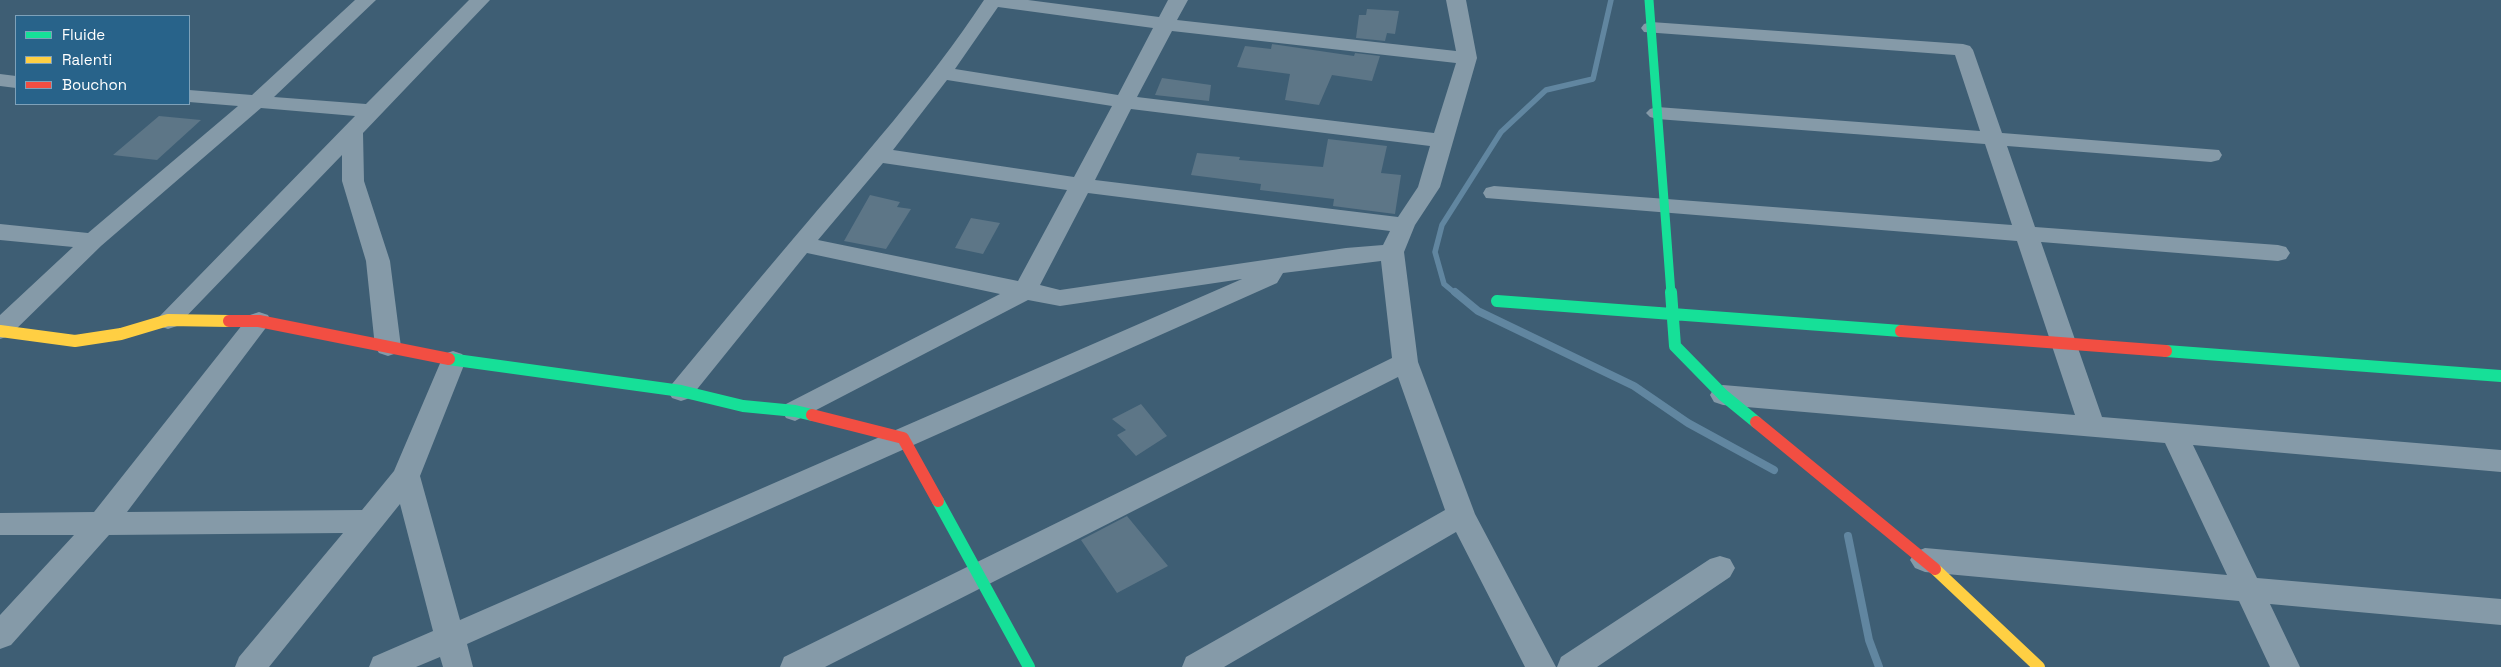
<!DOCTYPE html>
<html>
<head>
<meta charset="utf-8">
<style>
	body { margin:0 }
	#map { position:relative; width:2501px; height:667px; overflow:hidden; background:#3e5e74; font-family:"Space Grotesk",sans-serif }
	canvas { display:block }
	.legend { position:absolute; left:15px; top:15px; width:175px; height:90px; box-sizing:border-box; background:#28638a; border:1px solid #7ea1b9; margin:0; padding:6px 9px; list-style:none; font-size:15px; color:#fff }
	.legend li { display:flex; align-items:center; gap:10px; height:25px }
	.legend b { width:25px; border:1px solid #7ea1b9 }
</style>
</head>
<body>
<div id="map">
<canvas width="2501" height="667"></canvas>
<ul class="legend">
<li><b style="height:6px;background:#16e098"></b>Fluide</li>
<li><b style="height:6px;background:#ffcf43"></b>Ralenti</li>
<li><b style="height:6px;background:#f24e42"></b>Bouchon</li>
</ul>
</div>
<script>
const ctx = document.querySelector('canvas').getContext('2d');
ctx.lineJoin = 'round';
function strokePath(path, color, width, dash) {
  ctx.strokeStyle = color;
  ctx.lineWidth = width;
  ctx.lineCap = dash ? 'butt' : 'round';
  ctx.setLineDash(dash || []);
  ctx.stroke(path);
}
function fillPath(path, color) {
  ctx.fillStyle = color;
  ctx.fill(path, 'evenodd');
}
strokePath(new Path2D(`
	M1456 294 1444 284 1435 252 1442 225 1501 132 1546 90 1593 79 1611 0`), '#6186a0', 5.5);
strokePath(new Path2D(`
	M1455 292 1478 311 1634 386 1688 423 1774 470
	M1848 536 1869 640 1879 667`), '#6186a0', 8);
fillPath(new Path2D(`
	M1367 9 1399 11 1395 34 1387 33 1385 41 1356 38 1359 15H1366Z
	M1272 44 1354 56 1355 53 1380 56 1372 81 1332 75 1319 105 1285 100 1290 74 1237 67 1245 46 1271 49Z
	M1162 78 1211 85 1209 101 1155 95Z
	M159 116 201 120 157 160 113 155Z
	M1328 139 1387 146 1381 173 1401 175 1395 214 1333 206 1334 199 1260 190 1261 184 1191 175 1197 153 1240 157 1239 160 1323 167Z
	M870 195 900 202 897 207 911 209 886 249 844 241Z
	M971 218 1000 223 983 254 955 248Z
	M1141 404 1167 436 1136 456 1117 435 1126 430 1112 419Z
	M1127 516 1168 566 1117 593 1081 540Z`), '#5d7687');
fillPath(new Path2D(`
	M355 0H376L274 97 366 104 469 0H490L363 133 364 181 390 261 401 347 397 353 388 356 379 353 375 347 366 261 342 181V155L177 326 168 329 159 326 156 320 355 116 261 108 101 246 9 336 0 339V315L73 247 0 240V224L88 233 238 106 189 102V90L252 95Z
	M984 0H1028L1159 17 1168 0H1188L1177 20 1456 51 1446 0H1466L1477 58 1440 187 1415 225 1404 252 1418 362 1475 514 1556 667H1525L1456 532 1224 667H1182L1186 657 1445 510 1398 377 825 667H780L784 657 1392 358 1381 261 1283 273 1277 283 467 644 473 667H443L440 657 416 667H369L373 657 433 631 400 504 269 667H235L239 657 343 533 109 535 11 645 0 649V615L74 535H0V513L94 512 250 315 259 312 268 315 271 321 127 512 362 510 394 471 444 354 453 351 462 354 466 360 420 476 460 620 1242 279 1060 306 1028 300 795 421 786 418 782 411 786 404 1000 294 807 253 690 398 681 401 672 398 668 391 672 384C712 336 752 287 793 239 859 161 928 85 984 0ZM998 7 1153 28 1118 95 955 69ZM1172 31 1456 63 1434 133 1137 97ZM947 80 1112 106 1074 177 893 150ZM1131 109 1430 146 1418 187 1398 217 1095 180ZM883 163 1067 190 1018 281 818 240ZM1088 193 1390 231 1383 245 1346 248 1060 290 1040 285Z
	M1651 22 1963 44 1970 46 1973 50 2002 133 2219 150 2222 155 2219 160 2211 162 2007 146 2035 227 2278 245 2286 247 2290 253 2286 259 2278 261 2041 242 2102 417 2501 450V472L2193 445 2257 578 2501 599V625L2270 604 2300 667H2270L2239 601 1925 572 1915 568 1910 560 1915 552 1925 548 2227 575 2165 443 1723 405 1714 402 1710 395 1714 388 1723 385 2075 415 2017 241 1486 198 1483 193 1486 188 1494 186 2012 225 1985 144 1657 119 1650 117 1646 113 1650 109 1657 107 1980 131 1955 55 1644 32 1641 28 1644 24Z
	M0 74 16 76V88L0 86Z
	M1720 556 1730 559 1735 568 1730 577 1597 667H1557L1561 657 1710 559Z`), '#859aa8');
strokePath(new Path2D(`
	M1649 0 1671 294`), '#16e098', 9);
strokePath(new Path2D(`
	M1671 292 1675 346 1723 395 1756 422
	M1497 301 1901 331
	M2166 351 2501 376
	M449 359 681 391 743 406 795 411 812 415
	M938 501 1029 667`), '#16e098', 12);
strokePath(new Path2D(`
	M0 331 75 341 121 334 168 320 229 321
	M1935 569 2039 667`), '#ffcf43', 12);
strokePath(new Path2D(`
	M229 321H259L449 359
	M1901 331 2166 351
	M812 415 903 438 938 501
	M1756 422 1935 569`), '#f24e42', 12);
</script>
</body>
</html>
